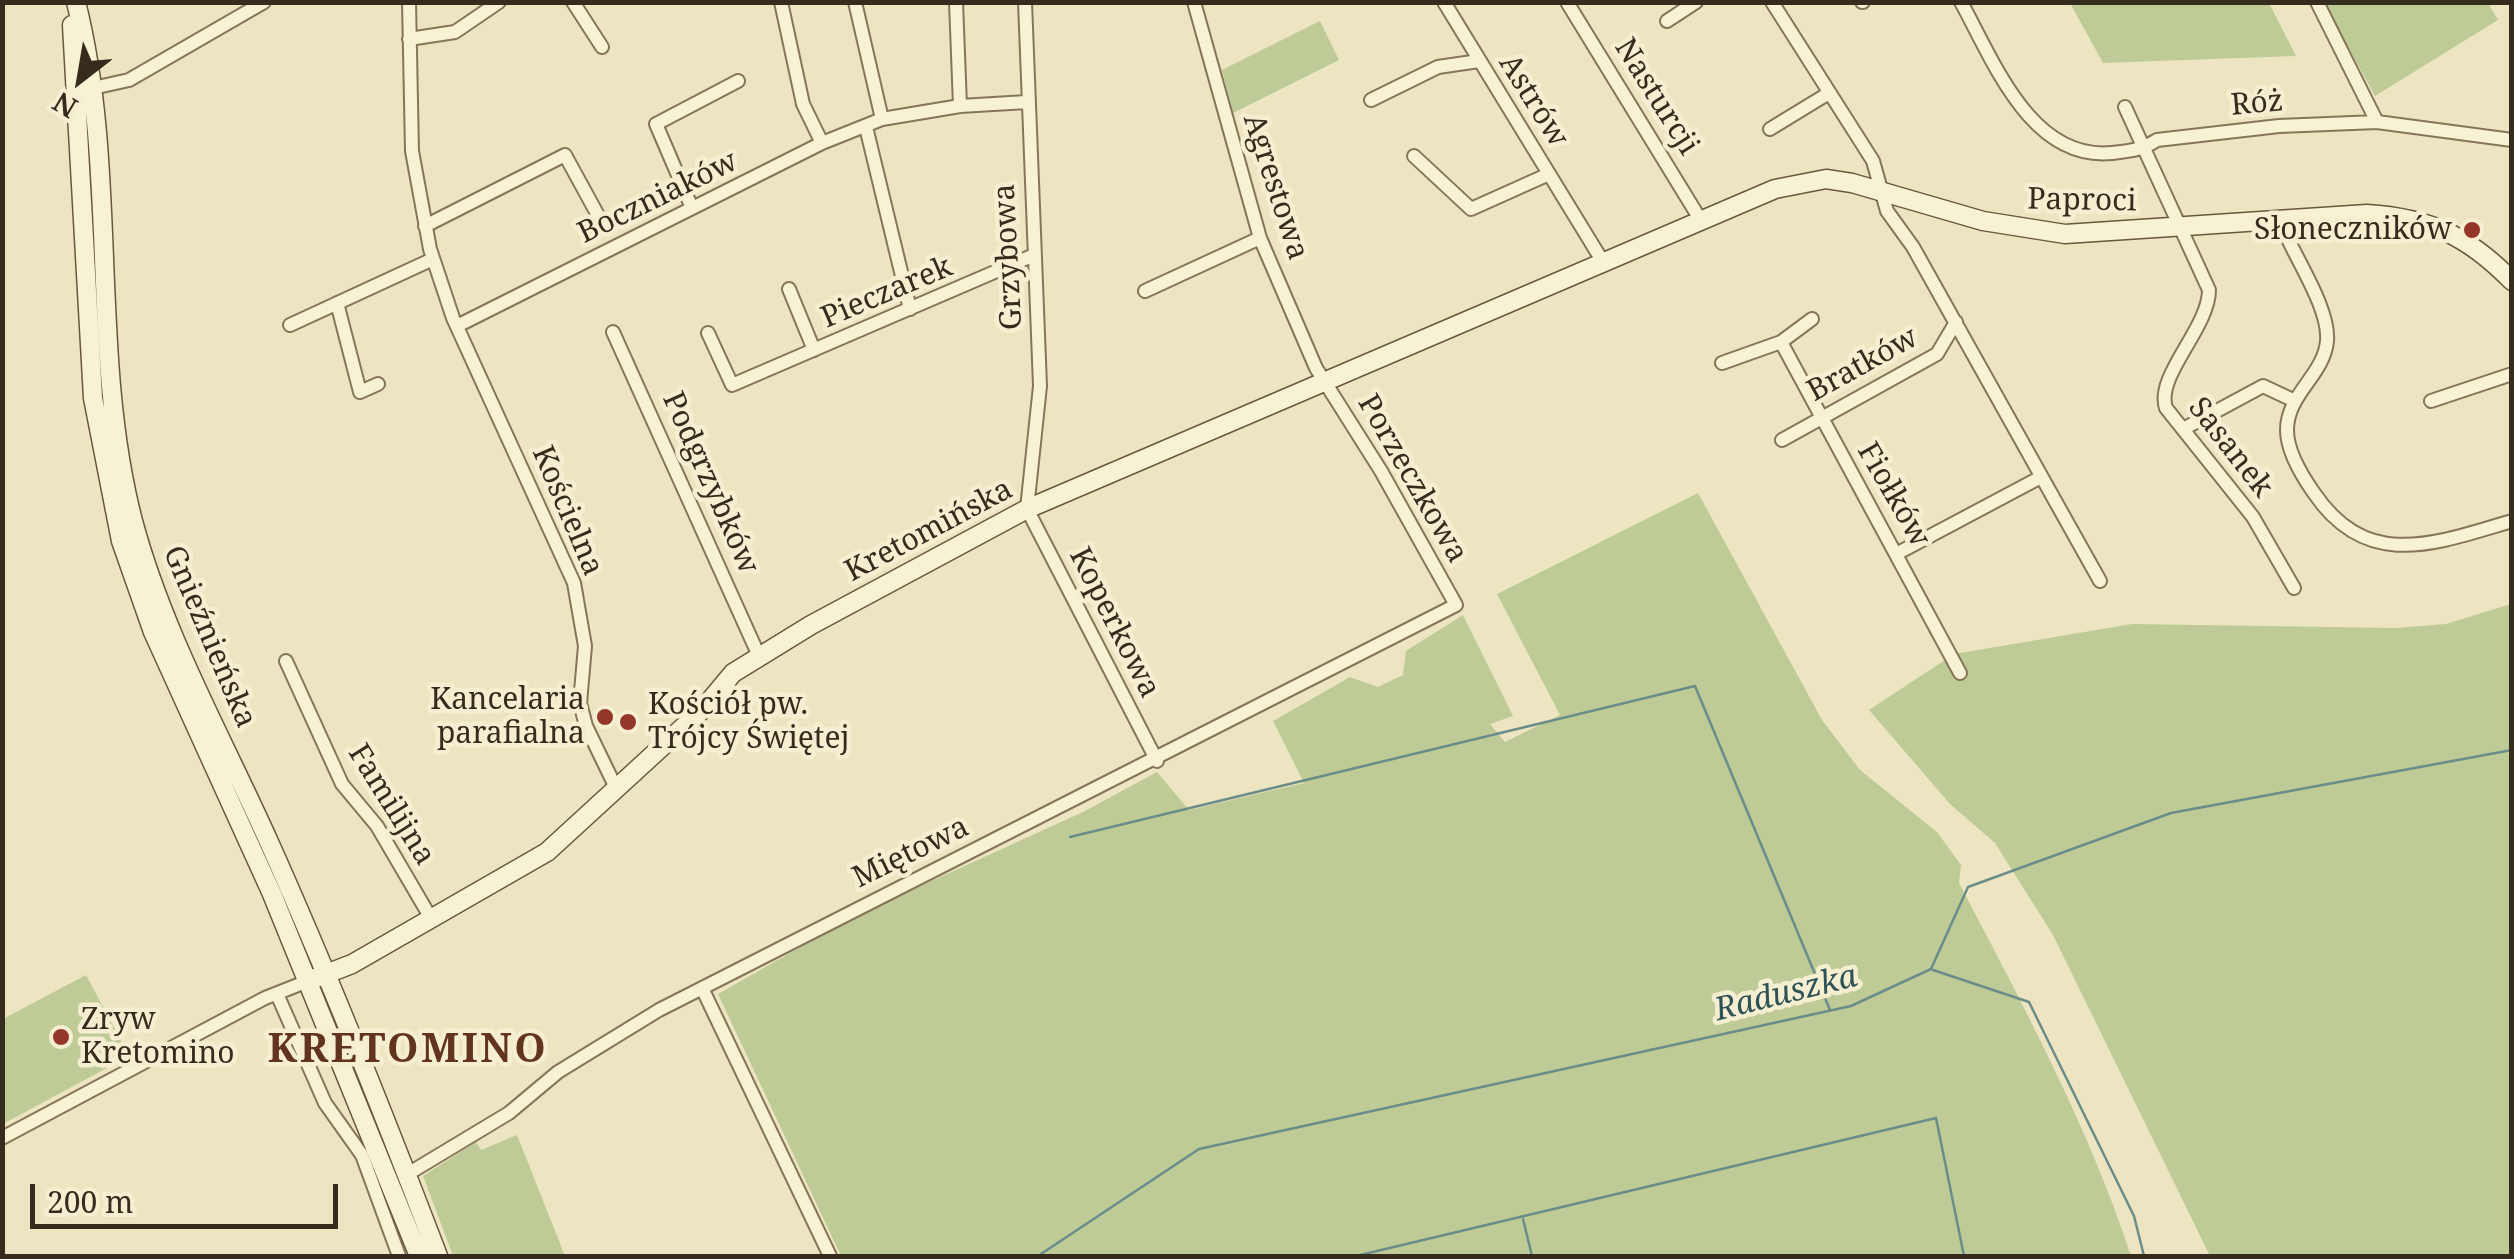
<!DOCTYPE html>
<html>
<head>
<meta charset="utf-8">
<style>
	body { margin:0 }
	#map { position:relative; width:2514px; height:1259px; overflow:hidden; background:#ede5c1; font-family:"Noto Serif",serif }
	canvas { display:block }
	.frame { position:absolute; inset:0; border:5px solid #362c1d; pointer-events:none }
	.north { position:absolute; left:30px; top:30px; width:100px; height:100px; -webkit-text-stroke:8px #f5eed1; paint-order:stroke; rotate:211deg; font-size:28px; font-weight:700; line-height:40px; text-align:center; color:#362c1d }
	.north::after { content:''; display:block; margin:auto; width:35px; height:45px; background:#362c1d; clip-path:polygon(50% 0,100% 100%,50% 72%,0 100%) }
	.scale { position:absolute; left:30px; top:1184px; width:308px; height:45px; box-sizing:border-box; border:5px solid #362c1d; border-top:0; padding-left:12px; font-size:30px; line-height:35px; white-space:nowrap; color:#362c1d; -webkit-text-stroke:8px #f5eed1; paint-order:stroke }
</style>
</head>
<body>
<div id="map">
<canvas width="2514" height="1259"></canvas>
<div class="frame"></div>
<div class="north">N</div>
<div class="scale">200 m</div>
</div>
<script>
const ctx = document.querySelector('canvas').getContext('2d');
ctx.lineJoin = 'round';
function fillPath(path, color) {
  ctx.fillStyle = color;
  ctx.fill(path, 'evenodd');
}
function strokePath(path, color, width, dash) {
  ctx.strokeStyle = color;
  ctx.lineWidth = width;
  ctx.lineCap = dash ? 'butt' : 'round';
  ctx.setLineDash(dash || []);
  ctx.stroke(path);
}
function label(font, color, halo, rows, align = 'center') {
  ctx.font = font + ' "Noto Serif",serif';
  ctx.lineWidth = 9;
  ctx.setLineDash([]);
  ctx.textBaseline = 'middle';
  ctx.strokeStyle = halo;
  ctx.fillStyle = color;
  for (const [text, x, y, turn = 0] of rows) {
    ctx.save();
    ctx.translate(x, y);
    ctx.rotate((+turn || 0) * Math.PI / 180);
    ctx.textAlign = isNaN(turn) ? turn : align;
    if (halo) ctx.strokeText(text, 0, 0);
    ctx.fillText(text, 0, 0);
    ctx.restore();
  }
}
fillPath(new Path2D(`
	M2070 3H2269L2296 56 2103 63Z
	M2324 3H2488L2498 20 2375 96Z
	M1320 21 1339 60 1233 113 1222 70Z
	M1698 493 1822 720 1860 770 1937 832 1961 865 1959 883C2022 1003 2089 1127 2131 1256H841L718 994 857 915 1083 812 1157 772 1189 810 1304 783 1273 721 1350 677 1378 687 1403 675 1406 651 1463 615 1513 716 1490 724 1505 742 1560 715 1497 594Z
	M2511 604V1256H2210L2053 935 1995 843 1950 804 1869 710 1954 654 2132 624 2397 628 2446 624Z
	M86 975 129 1056 3 1124V1019Z
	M517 1135 565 1256H453L423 1176 476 1142 481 1150Z`), '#becb96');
strokePath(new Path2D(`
	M1070 837 1695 686 1830 1010
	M1933 970 2029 1002 2134 1216 2144 1256
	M1523 1219 1532 1256
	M1038 1256 1199 1149 1851 1006 1931 969 1968 887 2171 813 2512 750
	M1356 1256 1936 1118 1964 1256`), '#6b8d89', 2.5);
const street = new Path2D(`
	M409 2 412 151 430 249 453 318 574 583 585 646 580 703 586 726 617 790
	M573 2 602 47
	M781 2 803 104 822 143
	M855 2 882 119
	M956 2 960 106
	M1025 2 1040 386 1027 509 1157 761
	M1444 2 1603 262
	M1567 2 1700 219
	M1772 2 1873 161 1887 211 1913 247 2100 581
	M1862 2H1863
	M1961 2C1994 62 2031 161 2112 153 2130 151 2142 150 2157 140L2279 126 2377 122 2512 140
	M2317 2 2377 122
	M1667 21 1696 2
	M409 39 455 32 499 2
	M84 90 129 80 264 2
	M1371 100 1438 67 1479 61
	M2125 107 2209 290C2209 328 2155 376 2166 408L2253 517 2294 588
	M866 127 910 309
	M1770 129 1829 93
	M1414 156 1471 209 1549 174
	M692 208 656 124 738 81
	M2280 221C2292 254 2330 307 2327 341 2324 375 2287 394 2287 430 2287 451 2302 476 2314 493 2367 571 2434 544 2512 521
	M425 226 565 155 600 219
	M789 289 814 350
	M1145 291 1260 238
	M337 303 360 392 378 384
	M290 325 433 259
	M457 326 822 143 882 119 960 106 1027 102
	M613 332 759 656
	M708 333 732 385 1034 255
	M1781 342 1960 673
	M1722 363 1781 342 1812 319
	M2431 401 2512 374
	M2185 428 2263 386 2295 401
	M1782 440 1937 354 1956 322
	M1898 553 2041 477
	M286 661 342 784 377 826 432 920
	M702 988 830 1256
	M277 994 325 1103 362 1155 399 1256
	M2 1138 265 998 308 981
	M406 1175 509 1113 558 1072 659 1010 1456 605 1381 471 1316 368 1260 238 1194 2`);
const secondary = new Path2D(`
	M76 2C119 172 89 351 133 521 163 633 222 737 269 842 330 978 385 1117 438 1256
	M72 25 93 398 121 541 153 632 272 894 419 1256
	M308 981 352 964 547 852 703 709 733 673 811 625 1027 509 1775 189 1826 179 1852 183 1983 221 2065 234 2367 214C2430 218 2468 236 2512 281`);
strokePath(street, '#867659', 16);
strokePath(secondary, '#68573c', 21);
strokePath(street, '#f8f2d4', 12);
strokePath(secondary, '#f8f2d4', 18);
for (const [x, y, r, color] of [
	[2472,230,10,"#94362a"],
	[605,717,10,"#94362a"],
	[628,722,10,"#94362a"],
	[61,1037,10,"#94362a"]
]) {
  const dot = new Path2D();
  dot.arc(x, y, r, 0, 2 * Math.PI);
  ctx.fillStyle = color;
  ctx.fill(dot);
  strokePath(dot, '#f5eed1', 4);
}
label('30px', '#362c1d', '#f5eed1', [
	["Nasturcji",1656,97,58],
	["Astrów",1533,101,58],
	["Róż",2257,104,-5],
	["Agrestowa",1275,187,72],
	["Boczniaków",658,198,-26],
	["Paproci",2082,201,1],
	["Grzybowa",1009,257,-93],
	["Pieczarek",887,293,-23],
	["Bratków",1863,365,-29],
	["Sasanek",2230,448,52],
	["Porzeczkowa",1412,479,60],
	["Podgrzybków",710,483,66],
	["Fiołków",1893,495,60],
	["Kościelna",567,511,67],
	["Kretomińska",929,531,-28],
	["Koperkowa",1114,623,63],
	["Gnieźnieńska",209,637,67],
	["Familijna",391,805,58],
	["Miętowa",911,853,-26]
]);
label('30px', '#362c1d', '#f5eed1', [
	["Słoneczników",2452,230],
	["Kancelaria",585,700],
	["parafialna",585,734],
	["Kościół pw.",648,705,"left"],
	["Trójcy Świętej",648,739,"left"],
	["Zryw",81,1020,"left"],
	["Kretomino",81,1054,"left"]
], 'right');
label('italic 32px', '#2d5356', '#f5eed1', [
	["Raduszka",1786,994,-14]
]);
ctx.letterSpacing = '2.5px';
label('bold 40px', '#62341d', '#f5eed1', [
	["KRETOMINO",408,1051]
]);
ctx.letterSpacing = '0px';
</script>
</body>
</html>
